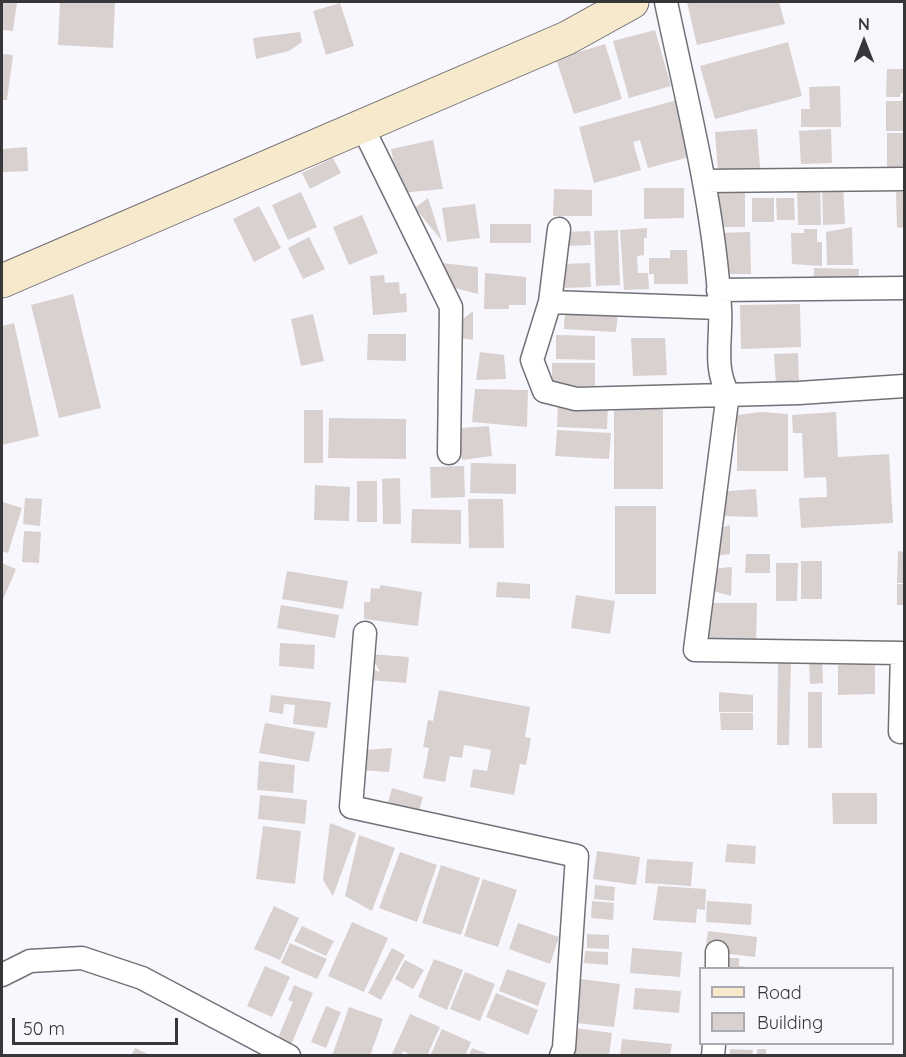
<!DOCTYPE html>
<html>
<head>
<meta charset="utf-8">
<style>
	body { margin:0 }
	#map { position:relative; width:906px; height:1057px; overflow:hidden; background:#f8f7fd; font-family:Quicksand,sans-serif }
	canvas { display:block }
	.frame { position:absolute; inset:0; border:3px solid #373639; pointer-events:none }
	.legend { position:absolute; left:699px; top:967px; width:195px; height:78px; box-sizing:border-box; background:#f8f7fd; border:2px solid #abaaaf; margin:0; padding:8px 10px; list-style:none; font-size:18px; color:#373639 }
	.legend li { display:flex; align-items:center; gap:12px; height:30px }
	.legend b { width:30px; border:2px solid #abaaaf }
	.north { position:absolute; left:834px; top:12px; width:60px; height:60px; -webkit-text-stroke:4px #f8f7fd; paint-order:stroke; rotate:0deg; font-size:16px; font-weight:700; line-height:24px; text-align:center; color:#373639 }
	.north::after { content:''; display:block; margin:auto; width:21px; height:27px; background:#373639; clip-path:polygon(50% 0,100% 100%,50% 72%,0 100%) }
	.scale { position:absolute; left:12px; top:1018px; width:166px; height:27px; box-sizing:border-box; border:3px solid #373639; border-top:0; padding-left:8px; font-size:18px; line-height:21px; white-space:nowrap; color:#373639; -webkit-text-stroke:4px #f8f7fd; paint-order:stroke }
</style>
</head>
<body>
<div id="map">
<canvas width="906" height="1057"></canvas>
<div class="frame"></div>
<ul class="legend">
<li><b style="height:8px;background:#f7e9cb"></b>Road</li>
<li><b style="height:16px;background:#d8d1cf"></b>Building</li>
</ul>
<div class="north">N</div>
<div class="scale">50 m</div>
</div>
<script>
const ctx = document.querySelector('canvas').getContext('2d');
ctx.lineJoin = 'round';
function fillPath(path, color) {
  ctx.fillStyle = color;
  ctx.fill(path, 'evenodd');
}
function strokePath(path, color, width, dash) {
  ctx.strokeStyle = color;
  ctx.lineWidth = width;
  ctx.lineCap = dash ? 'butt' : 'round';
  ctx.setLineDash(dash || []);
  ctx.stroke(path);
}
fillPath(new Path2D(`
	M2 2H17L13 31 2 30Z
	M60 2H115L113 48 58 45Z
	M687 2H779L785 24 697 45Z
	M340 3 354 46 326 55 313 11Z
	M655 30 671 86 629 98 613 41Z
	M300 32 302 42 289 51 256 59 253 38Z
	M788 42 802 96 715 119 700 66Z
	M605 44 622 99 574 114 556 59Z
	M2 54 13 55 7 100H2Z
	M887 69H904V93H901L900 97H886Z
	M840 86 841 127H801V109H810L809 87Z
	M903 95 904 131H886V101H902Z
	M677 100 693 156 648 168 640 140 633 142 641 170 594 183 579 127Z
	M757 129 760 168 718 171 715 132Z
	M831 129 832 163 801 164 799 131Z
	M887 133H904V171H887Z
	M433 140 443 189 400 193 391 149Z
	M27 147 28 171 2 172V149Z
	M333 158 341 173 310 189 302 173Z
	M843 182 845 224 823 225 822 183Z
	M820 183 821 225H798L797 184Z
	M644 188H684V218L644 219Z
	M554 189 592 190V216H553Z
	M301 192 317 227 288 240 272 205Z
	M896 192H904V227L897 228Z
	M718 193H745V227H718Z
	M428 198 442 241 415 208Z
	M752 198H774V222H752Z
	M776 198H794L795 220H777Z
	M475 204 480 238 447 242 442 208Z
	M259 206 281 248 254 262 233 219Z
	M362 215 378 253 349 265 333 227Z
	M490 224H531V243H490Z
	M852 227 853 265H827L826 232Z
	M647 228V238H644V255L637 256 638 273H648L649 289 624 290 620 230Z
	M804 229H817V242H822V266L792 264 791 233H804Z
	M618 230 620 285 596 286 594 231Z
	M590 231 591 245 567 246 566 232Z
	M750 232 751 274H720L719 233Z
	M309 237 325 269 303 279 288 248Z
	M670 250H687L688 284H654V274H649V258H670Z
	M442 263 478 267V294L451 287Z
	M590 263 591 287 565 288V264Z
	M814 268 859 269 858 287H813Z
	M485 273 526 277V305H509V309H484Z
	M384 275 385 283 399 282 400 294 406 293 407 312 373 315 370 276Z
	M73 294 101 408 59 418 31 305Z
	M800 304 801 347 741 349 740 305Z
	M565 308 618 311 616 332 564 329Z
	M473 311V340L460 338 463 319Z
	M313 314 324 361 301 366 291 319Z
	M14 323 39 436 2 445V326Z
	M368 334H406V361L367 360Z
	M556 335 595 336V360L556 359Z
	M631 338H665L667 375 633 376Z
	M480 352 504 355 506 379 476 380Z
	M798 353 799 384 776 385 774 354Z
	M552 363H595V386H552Z
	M475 389 528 390 527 427 472 422Z
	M614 402H663V489H614Z
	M558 404 608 405 607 429 557 427Z
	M304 410H323V463H304Z
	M762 412 788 414V471H737V415Z
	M836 412 838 457 889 454 893 523 801 528 799 498 827 497 826 477 804 478 802 433H793L792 415Z
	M329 418 406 419V459L328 458Z
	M489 426 492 456 462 460 459 445 461 428Z
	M557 430 611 433 609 459 555 456Z
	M471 463 516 464V494L470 493Z
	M464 466 465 497 431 498 430 467Z
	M400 478 401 524H383L382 479Z
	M357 481H377V522H357Z
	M315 485 350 487 349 521 314 520Z
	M756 489 758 517 721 516 716 492Z
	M25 498 42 499 40 526 23 524Z
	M468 499H503L504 548H469Z
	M3 502 22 508 8 553 2 551Z
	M615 506H656V594H615Z
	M412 509 461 510V544L411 543Z
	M730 525V554L715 556V530Z
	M24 531 41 532 39 563 22 562Z
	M898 551 904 552V583H897Z
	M746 554H770V573H745Z
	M801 561H822V599H801Z
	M2 563 16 569 2 602Z
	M776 563H798L797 601H776Z
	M732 567 731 596 710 590 709 569Z
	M287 571 348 581 343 609 282 599Z
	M497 582 530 584V599L496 597Z
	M897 584H904V605H897Z
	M381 585 422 592 418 626 364 619V602H370L371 588 379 589Z
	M576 595 615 601 610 634 571 628Z
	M705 603H757L756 643H704Z
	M281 605 339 615 335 638 277 628Z
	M280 643 315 645 314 669 279 666Z
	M370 654 409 657 406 683 368 680 369 668 380 672Z
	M809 658H822L823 683 810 684Z
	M778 661H791L789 745H777Z
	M838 665H875V694L838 695Z
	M439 690 530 707 525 737 531 738 526 765 520 764 514 795 470 787 473 769 487 771 491 750 464 745 462 758 450 756 445 782 423 778 429 748 423 747 428 720 433 721Z
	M719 692 753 695V712H719Z
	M808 692H822V748H808Z
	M271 695 331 702 327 728 293 724 295 705 284 704 283 714 269 712Z
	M720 713H753V730H721Z
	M265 723 315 732 309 762 259 753Z
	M392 748 389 772 361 770 364 750Z
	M259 761 295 765 293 793 257 790Z
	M392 788 423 797 419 811 388 802Z
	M832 793H877V824H833Z
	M260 795 307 800 305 824 258 819Z
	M330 823 356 833 333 896 323 880Z
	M263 826 301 831 295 884 256 879Z
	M359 835 395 848 372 911 345 896Z
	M727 844 756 846 755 864 725 862Z
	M597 851 640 857 636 885 593 879Z
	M400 852 437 865 417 922 379 908Z
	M647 859 693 862 691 886 645 883Z
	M441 865 480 878 461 935 422 923Z
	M483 879 517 890 498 947 464 936Z
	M595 885 615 887 614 901 594 899Z
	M658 886 706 889 705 910 697 909 696 923 653 920Z
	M592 901 614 903 613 920 591 918Z
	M707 901 752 904 751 925 706 922Z
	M274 906 299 918 280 960 254 949Z
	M352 922 388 938 364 992 328 976Z
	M518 923 559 937 550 964 509 949Z
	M302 926 334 941 326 956 294 941Z
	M708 931 757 937 755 957 705 951Z
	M587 934 609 935V949L587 948Z
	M290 943 327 959 317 979 281 963Z
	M392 948 405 955 381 1000 368 993Z
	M632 948 682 952 680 977 630 973Z
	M585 951 608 952V965L584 963Z
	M728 958H739V966L756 968H727Z
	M434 959 463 970 447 1010 418 997Z
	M405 960 424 970 413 989 395 979Z
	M265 966 290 977 272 1017 247 1006Z
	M507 969 546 983 538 1006 499 991Z
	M465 972 495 984 480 1021 450 1009Z
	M581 979 620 984 614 1027 576 1023Z
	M294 985 313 993 291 1045 277 1040 293 1002 288 1000Z
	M635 988 681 991 679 1013 633 1009Z
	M496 993 538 1010 528 1035 486 1017Z
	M326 1006 341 1012 326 1048 311 1042Z
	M349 1007 383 1019 370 1056H332Z
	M410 1014 440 1027 427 1056H412L403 1051 401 1056 392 1054Z
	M575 1028 612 1033 609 1056H571Z
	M442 1029 471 1042 465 1056H430Z
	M622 1039 672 1044 670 1056H620Z
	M135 1048 152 1056H131Z
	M472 1048 490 1055V1056H469Z
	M730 1049 753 1050 752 1056H730Z
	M757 1049H766V1056H757Z`), '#d8d1cf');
const street = new Path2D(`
	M666 2C687 102 714 205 720 308 722 337 713 368 728 393L695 650 902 653 900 732
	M363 128 451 307 449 453
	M704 181 904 179
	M559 229 550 302 532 360 544 391 576 399 799 393 904 386
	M718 290 904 288
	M550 302 720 308
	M365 633 351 807 577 856 564 1048 561 1056
	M717 952V968
	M2 975 30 961 82 958 142 978 289 1056
	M713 1056 714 1044`);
const secondary = new Path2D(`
	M2 281 567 38 632 2`);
strokePath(street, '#727177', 25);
strokePath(secondary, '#727177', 35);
strokePath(street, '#fff', 22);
strokePath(secondary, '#f7e9cb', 33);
</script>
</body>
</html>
